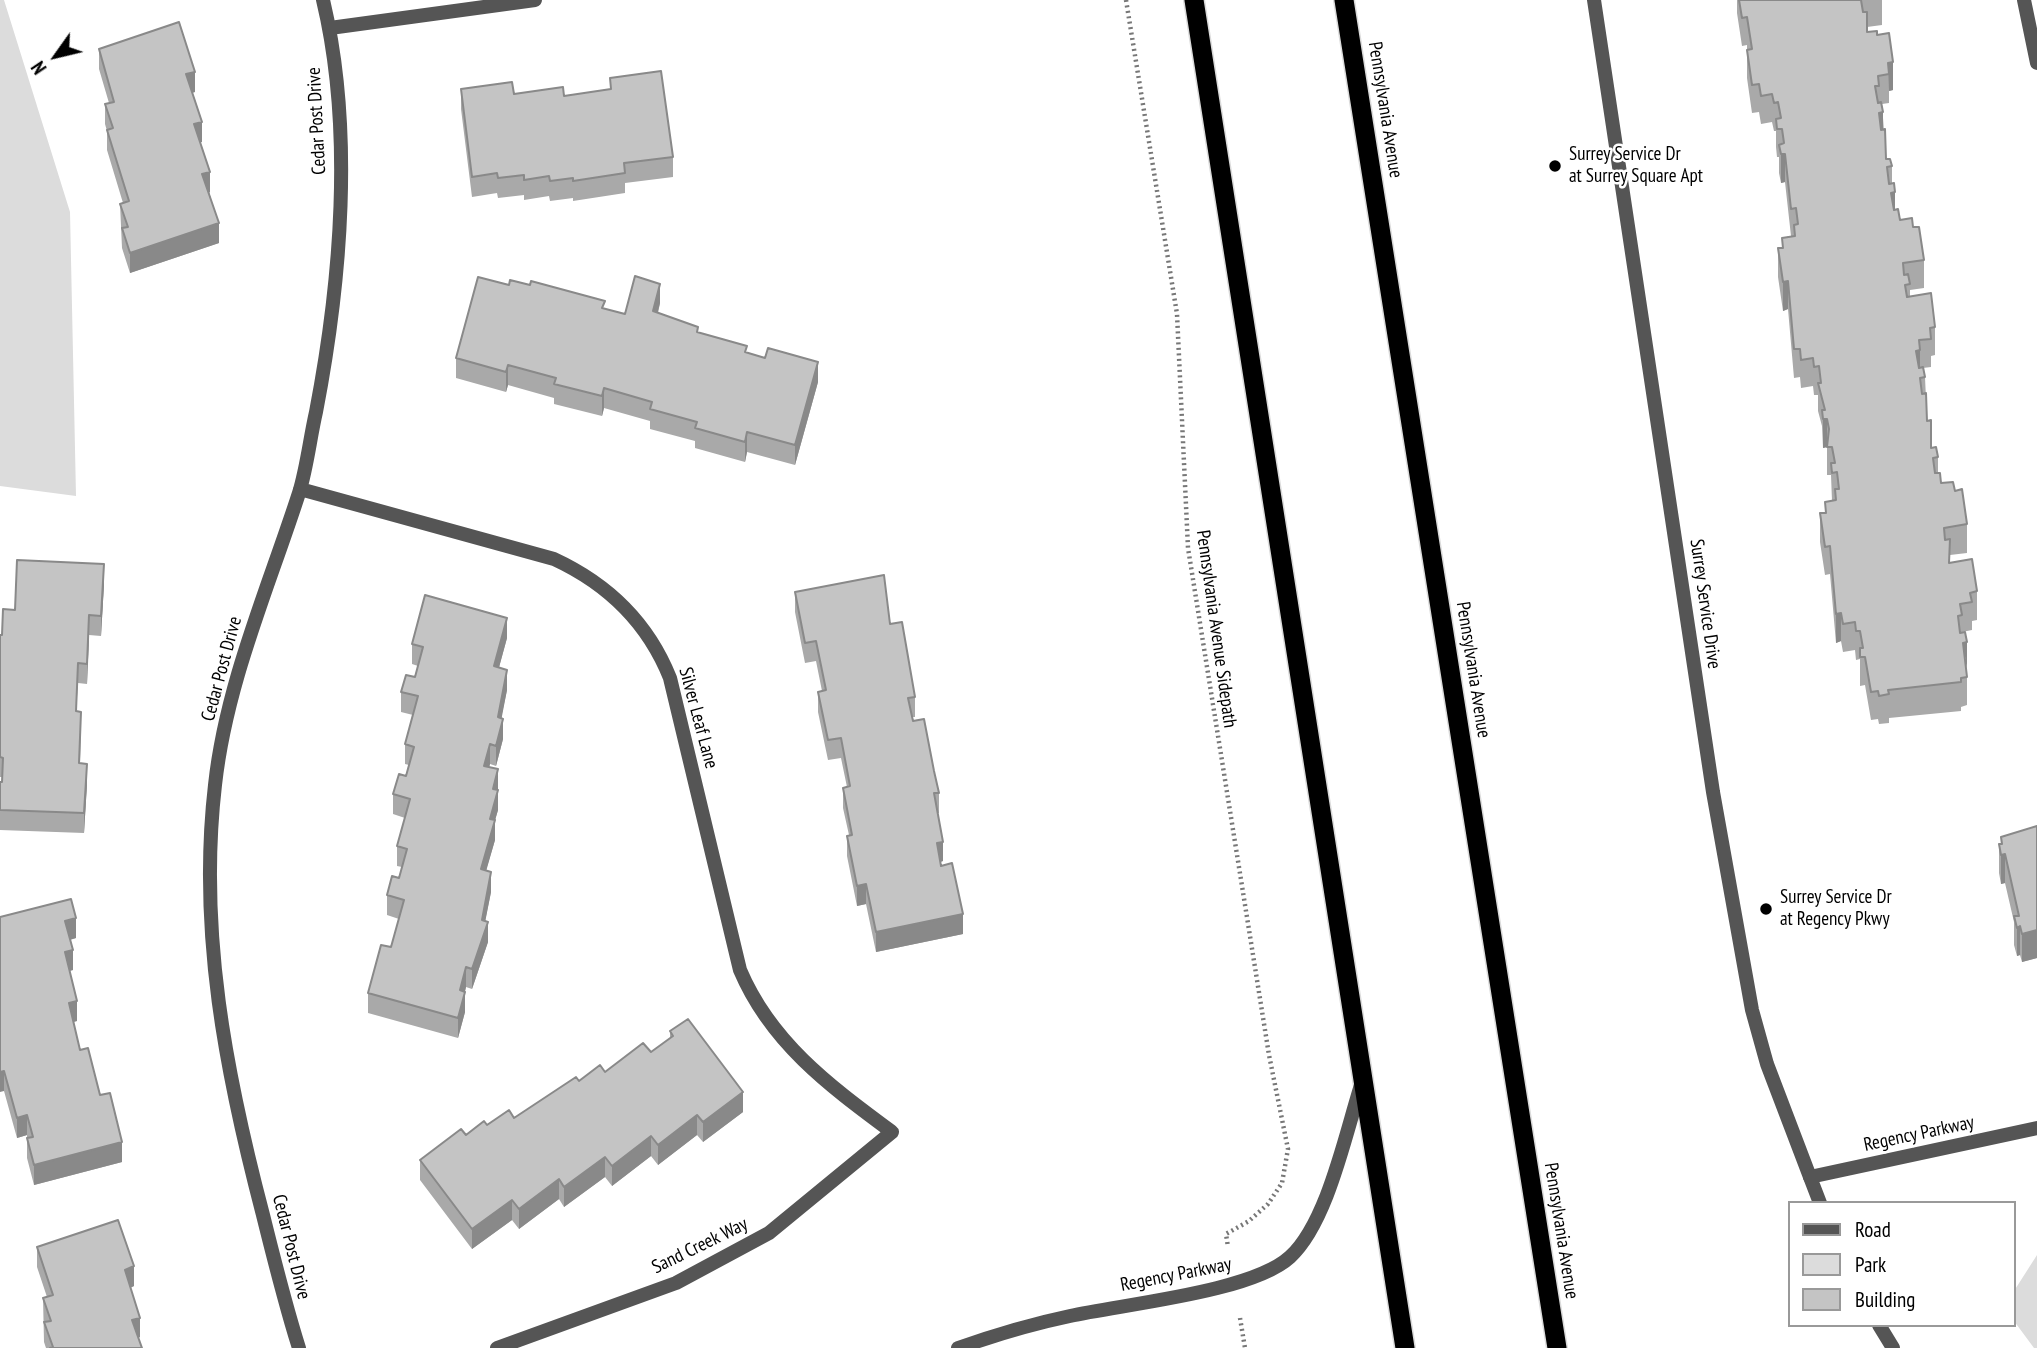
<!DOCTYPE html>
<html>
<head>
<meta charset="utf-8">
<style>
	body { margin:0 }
	#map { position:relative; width:2037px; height:1348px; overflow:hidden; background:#fff; font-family:"PT Sans Narrow",sans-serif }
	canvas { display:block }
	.legend { position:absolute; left:1788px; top:1201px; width:228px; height:126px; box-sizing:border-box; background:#fff; border:2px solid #999; margin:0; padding:9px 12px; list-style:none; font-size:21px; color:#000 }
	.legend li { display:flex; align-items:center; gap:14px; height:35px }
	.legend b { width:35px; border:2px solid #999 }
	.north { position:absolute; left:21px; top:21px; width:70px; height:70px; -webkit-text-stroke:5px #fff; paint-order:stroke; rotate:236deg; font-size:19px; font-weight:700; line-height:28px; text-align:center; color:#000 }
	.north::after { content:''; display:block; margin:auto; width:24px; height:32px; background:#000; clip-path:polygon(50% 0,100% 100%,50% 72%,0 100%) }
</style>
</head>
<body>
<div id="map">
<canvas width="2037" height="1348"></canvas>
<ul class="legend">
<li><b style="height:9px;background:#555"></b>Road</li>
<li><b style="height:19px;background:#dcdcdc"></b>Park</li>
<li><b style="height:19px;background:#c4c4c4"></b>Building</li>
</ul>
<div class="north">N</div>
</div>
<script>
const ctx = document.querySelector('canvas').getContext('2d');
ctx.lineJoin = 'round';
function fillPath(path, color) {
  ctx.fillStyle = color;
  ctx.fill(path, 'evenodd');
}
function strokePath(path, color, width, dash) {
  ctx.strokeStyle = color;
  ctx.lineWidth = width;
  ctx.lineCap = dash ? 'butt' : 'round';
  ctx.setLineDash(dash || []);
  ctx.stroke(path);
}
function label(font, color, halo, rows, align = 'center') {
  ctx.font = font + ' "PT Sans Narrow",sans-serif';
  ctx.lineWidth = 5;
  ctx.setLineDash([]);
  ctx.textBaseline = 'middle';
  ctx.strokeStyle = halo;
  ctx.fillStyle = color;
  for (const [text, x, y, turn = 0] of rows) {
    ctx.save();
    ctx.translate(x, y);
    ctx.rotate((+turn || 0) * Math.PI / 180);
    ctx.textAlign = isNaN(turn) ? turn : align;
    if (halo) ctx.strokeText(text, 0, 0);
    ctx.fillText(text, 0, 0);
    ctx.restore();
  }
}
fillPath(new Path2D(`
	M0 0H4L70 212 76 496 0 486Z
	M2037 1255V1348H2034L2014 1321V1291Z`), '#dcdcdc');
const trunk = new Path2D(`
	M1194 0 1405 1348
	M1344 0 1557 1348`);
strokePath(trunk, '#dbdbdb', 22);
strokePath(new Path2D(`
	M1126 0 1177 314 1188 548 1269 1055 1288 1149 1282 1183 1268 1204 1249 1221 1226 1234 1228 1247
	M1240 1318 1245 1348`), '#777', 4.5, [2, 3.5]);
strokePath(new Path2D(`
	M2024 0 2037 63`), '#555', 14);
strokePath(new Path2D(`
	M1594 0 1713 792 1752 1010 1767 1064 1810 1177
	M330 28 535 0
	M300 489 554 559C608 584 648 623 670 678L740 970C771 1043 830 1086 892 1132L769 1233 676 1283 497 1348
	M299 1348C285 1304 274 1259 263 1215 226 1074 198 931 215 785 226 684 268 589 299 493 307 467 310 438 316 412 341 282 354 130 323 0`), '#555', 14);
strokePath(new Path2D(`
	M1820 1203 1810 1177 2037 1128
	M1879 1325 1893 1348
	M958 1348C995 1335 1032 1324 1070 1316 1124 1304 1252 1292 1290 1257 1328 1222 1346 1131 1362 1082`), '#555', 14);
strokePath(trunk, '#000', 19);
fillPath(new Path2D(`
	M1737 0H1882V25L1867 27V32L1877 31 1893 90 1889 91V103L1882 104 1886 159 1892 166V184L1895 210 1900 220 1913 227 1924 260V288L1910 290V297L1935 327V355L1931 356V367L1923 368 1925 377 1927 421 1931 448 1938 457V473L1941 483 1955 491 1967 524V553L1950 555V562L1977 591V620L1972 621V630L1962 632 1967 677V705L1961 707V711L1889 718V723L1879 724 1878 719 1871 720 1865 685 1860 686V659L1856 660 1855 650 1843 652 1841 641 1836 643 1830 574 1825 575 1820 542V513H1825V502L1832 501 1831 475H1827V447L1823 448 1822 426 1818 411V395H1814L1813 386 1801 388 1800 377 1794 378 1788 309 1783 311 1778 277V248H1782V238L1791 236 1785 182 1781 183 1779 173V157H1777L1776 147V131H1774L1772 122 1761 124 1759 112 1752 113 1747 78V45L1742 46 1737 13Z
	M99 49 195 92 192 93 202 142H200L219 243 130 273 122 248 120 204 123 203 107 150V131L105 124V104L109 103 99 69Z
	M610 78 673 157V177L625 183V193L573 201V198L550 201 549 196 524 200V195L498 198 497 193 472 197 461 109V89L514 94 564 96 610 89Z
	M660 303 658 313 698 333 818 382 795 465 747 452 745 462 695 448V441L650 429V421L604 408 602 416 554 404V398L508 385 506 392 456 378V358L605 309 625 314Z
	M104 584 101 636 89 635 87 684 78 683 76 711 81 732 80 763 87 784 84 833 0 830V782H2V777H0V635H2L15 610Z
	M795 592 890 624 915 697V717H912L939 793V813H937L943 861 940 862 963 934 876 952 866 904 857 906 847 856V836L849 835 843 808V788L847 787 841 758 828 760 818 712V692L822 691 816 661 805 663 795 612Z
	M507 638 499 667 507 690 501 718 503 739 496 766 490 764 489 767 498 789V810L495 820V840L486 870 491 892 485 921 488 942 472 989 466 987 465 992V1012L458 1038 368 1013V993L391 947 399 919 387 915V895L399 878 402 867 397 866V846L405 818 393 814V794L406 776 409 765 405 764V744L413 715 401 712V692L415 677 418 666 412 664V644Z
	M2037 826V958L2022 962 2020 955 2017 956 2014 945V922L2005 883 2001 884 1999 873V844H2001V837Z
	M0 917 76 938 70 940 73 970 69 971 77 1021 73 1022 80 1050 100 1095 122 1162 34 1185 27 1158V1135L17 1138 4 1091Z
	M670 1031 743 1112 703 1142 697 1135 658 1165 651 1156 612 1186 605 1177 564 1207 559 1199 519 1229 512 1220 472 1249 420 1180V1160L466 1135 487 1125 514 1118 579 1081 605 1072 651 1052 670 1038Z
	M37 1247 134 1286 130 1288 140 1337 138 1338 142 1348H46L44 1342 43 1298 47 1297 37 1267Z`), '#a9a9a9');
fillPath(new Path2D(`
	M1893 62V90L1889 91 1888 63Z
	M195 72V92L186 94V74Z
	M1883 112V141L1879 113Z
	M202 122V142L194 144V124Z
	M1781 154H1785V182L1781 183Z
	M210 172V192L202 194V174Z
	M1895 192V220L1891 193Z
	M219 223V243L130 273V253Z
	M1788 281V309L1783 311V282Z
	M660 284V303L653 331V311Z
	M1920 350V378L1916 351Z
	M818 362V382L795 465V445Z
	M508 365V385L506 392V372Z
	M604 388V408L602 416V396Z
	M1823 419H1827V447L1823 448Z
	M747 432V452L745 462V442Z
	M104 564V584L101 636V616Z
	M1841 613V641L1836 643V614Z
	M89 615V635L87 684V664Z
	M507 618V638L494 686V666Z
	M1967 642V670L1963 643Z
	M507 670V690L498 737V717Z
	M503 719V739L496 766V746Z
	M490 744V764L484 786V766Z
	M87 764V784L84 833V813Z
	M498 769V810L490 838V819L493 789Z
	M495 820V840L481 889V869Z
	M943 842V861L937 863V843Z
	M2005 854V883L2001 884V855Z
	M491 872V892L482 938 488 922V942L472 989V969Z
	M866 884V904L857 906V886Z
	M963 914V934L876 952V932Z
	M76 918V938L65 941V921Z
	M2020 926V955L2017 956V928Z
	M2037 930V958L2022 962V934Z
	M73 950V970L65 972V952Z
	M466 967V987L460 1010V990Z
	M465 992V1012L458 1038V1018Z
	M77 1001V1021L69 1023V1003Z
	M4 1071V1091L0 1092V1072Z
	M743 1092V1112L703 1142V1122Z
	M27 1115V1135L17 1138V1118Z
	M697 1115V1135L658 1165V1145Z
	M651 1136V1156L612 1186V1166Z
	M122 1142V1162L34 1185V1165Z
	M605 1157V1177L564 1207V1187Z
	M559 1179V1199L519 1229V1209Z
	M512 1200V1220L472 1249V1229Z
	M134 1266V1286L125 1290V1270Z
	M140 1318V1337L132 1340V1320Z`), '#898989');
const building = new Path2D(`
	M1739 0H1861L1863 12H1867V32L1877 31V35L1889 33 1893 62 1888 63 1889 74 1878 76 1879 86H1875L1878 103 1881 102 1883 112 1879 113 1881 130 1885 129 1886 159H1890L1892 166 1887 167 1889 184 1894 183 1895 192 1891 193 1894 210 1898 209 1900 220 1912 218 1913 227H1919L1924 260 1903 263 1904 275 1908 274 1910 284 1905 285 1907 297 1931 293 1935 327 1930 328 1931 339 1919 340 1920 350 1916 351 1919 368 1923 367 1925 377 1920 378 1922 394 1926 393 1927 421 1931 420V448L1936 447 1938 457 1933 458 1935 473H1940L1941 483 1953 482 1955 491 1962 489 1967 524 1944 528 1945 540 1950 539 1949 563 1972 559 1977 591 1970 593 1972 602 1960 604 1962 615 1958 616 1960 633 1965 632 1967 642 1963 643 1967 677 1961 678V682L1888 690 1889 694 1879 696 1878 691 1871 692 1865 657H1860V648H1863L1860 631H1856L1855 622 1843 624 1841 613 1836 614 1830 546 1825 547 1820 513H1826L1825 502 1836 500 1835 489H1839L1837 472 1832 473 1831 463H1835L1832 447H1827L1829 429 1827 419H1823L1822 410H1825L1818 383H1821L1819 366 1814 367 1813 358 1801 360 1800 349H1794L1788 281 1783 282 1778 248H1783L1782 238 1795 236 1794 225 1798 224 1796 208 1791 209 1785 154H1781L1779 145 1784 143 1782 129H1777L1776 119 1781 118 1778 102 1774 103 1772 94 1761 96 1759 84 1752 85 1747 50 1752 49 1747 17 1742 18Z
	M179 22 195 72 186 74 202 122 194 124 210 172 202 174 219 223 130 253 122 228 128 227 120 204 129 201 107 130 113 128 105 104 114 102 99 49Z
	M661 71 673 157 624 163 625 173 573 181V178L550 181 549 176 524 180V175L498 178 497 173 472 177 461 89 512 82 514 94 563 87 564 96 611 89 610 78Z
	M635 276 660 284 653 311 698 327 697 332 747 346 745 352 765 358 768 348 818 362 795 445 747 432 745 442 695 428 697 422 650 409 652 402 604 388 602 396 554 384 556 378 508 365 506 372 456 358 478 277 509 285 510 280 530 285 531 281 605 301 602 308 625 314Z
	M17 560 104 564 101 616 89 615 87 664 78 663 76 711 81 712 79 763 87 764 84 813 0 810V782H2L3 758 0 757V635H2L3 609 15 610Z
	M884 575 890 624 902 622 915 697 908 698 913 721 924 719 934 771 939 793H934L943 842 937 843 941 866 952 863 963 914 876 932 866 884 857 886 847 836 852 835 843 788 850 786 841 738 828 740 818 692 826 690 816 641 805 643 795 592Z
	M425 595 507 618 494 666 507 670 498 717 503 719 496 746 490 744 484 766 498 769 493 789 498 790 490 819 495 820 481 869 491 872 482 920 488 922 472 969 466 967 460 990 465 992 458 1018 368 993 381 945 391 947 404 900 387 895 392 876 399 878 407 849 397 846 410 799 393 794 399 774 406 776 414 747 405 744 418 696 401 692 406 675 415 677 423 647 412 644Z
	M2037 826V930L2022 934 2020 926 2017 928 2014 916H2019L2005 854 2001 855 1999 844H2002L2001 837Z
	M71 899 76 918 65 921 73 950 65 952 77 1001 69 1003 80 1050 88 1048 100 1095 110 1093 122 1142 34 1165 27 1138 33 1137 27 1115 17 1118 4 1071 0 1072V917Z
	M688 1019 743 1092 703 1122 697 1115 658 1145 651 1136 612 1166 605 1157 564 1187 559 1179 519 1209 512 1200 472 1229 420 1160 461 1129 466 1135 484 1121 487 1125 509 1110 514 1118 576 1077 579 1081 600 1065 605 1072 643 1043 651 1052 673 1036 670 1031Z
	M118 1220 134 1266 125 1270 140 1318 132 1320 142 1348H50L53 1347 44 1322 51 1321 43 1298 53 1295 37 1247Z`);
fillPath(building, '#c4c4c4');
strokePath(building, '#898989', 2);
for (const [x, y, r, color] of [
	[1555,166,7,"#000"],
	[1766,909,7,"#000"]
]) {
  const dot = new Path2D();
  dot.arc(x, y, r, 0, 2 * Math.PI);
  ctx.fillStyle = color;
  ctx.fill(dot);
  strokePath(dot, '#fff', 2.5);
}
label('19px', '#000', '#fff', [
	["Pennsylvania Avenue",1385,110,81],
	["Cedar Post Drive",317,121,-93],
	["Surrey Service Drive",1705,604,82],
	["Pennsylvania Avenue Sidepath",1216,629,82],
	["Cedar Post Drive",222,669,-75],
	["Pennsylvania Avenue",1473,670,81],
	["Silver Leaf Lane",698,718,75],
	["Regency Parkway",1919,1134,-12],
	["Pennsylvania Avenue",1561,1231,81],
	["Sand Creek Way",700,1246,-26],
	["Cedar Post Drive",291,1247,76],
	["Regency Parkway",1176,1275,-11]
]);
label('19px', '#000', '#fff', [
	["Surrey Service Dr",1569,155],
	["at Surrey Square Apt",1569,177],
	["Surrey Service Dr",1780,898],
	["at Regency Pkwy",1780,920]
], 'left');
</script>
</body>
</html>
